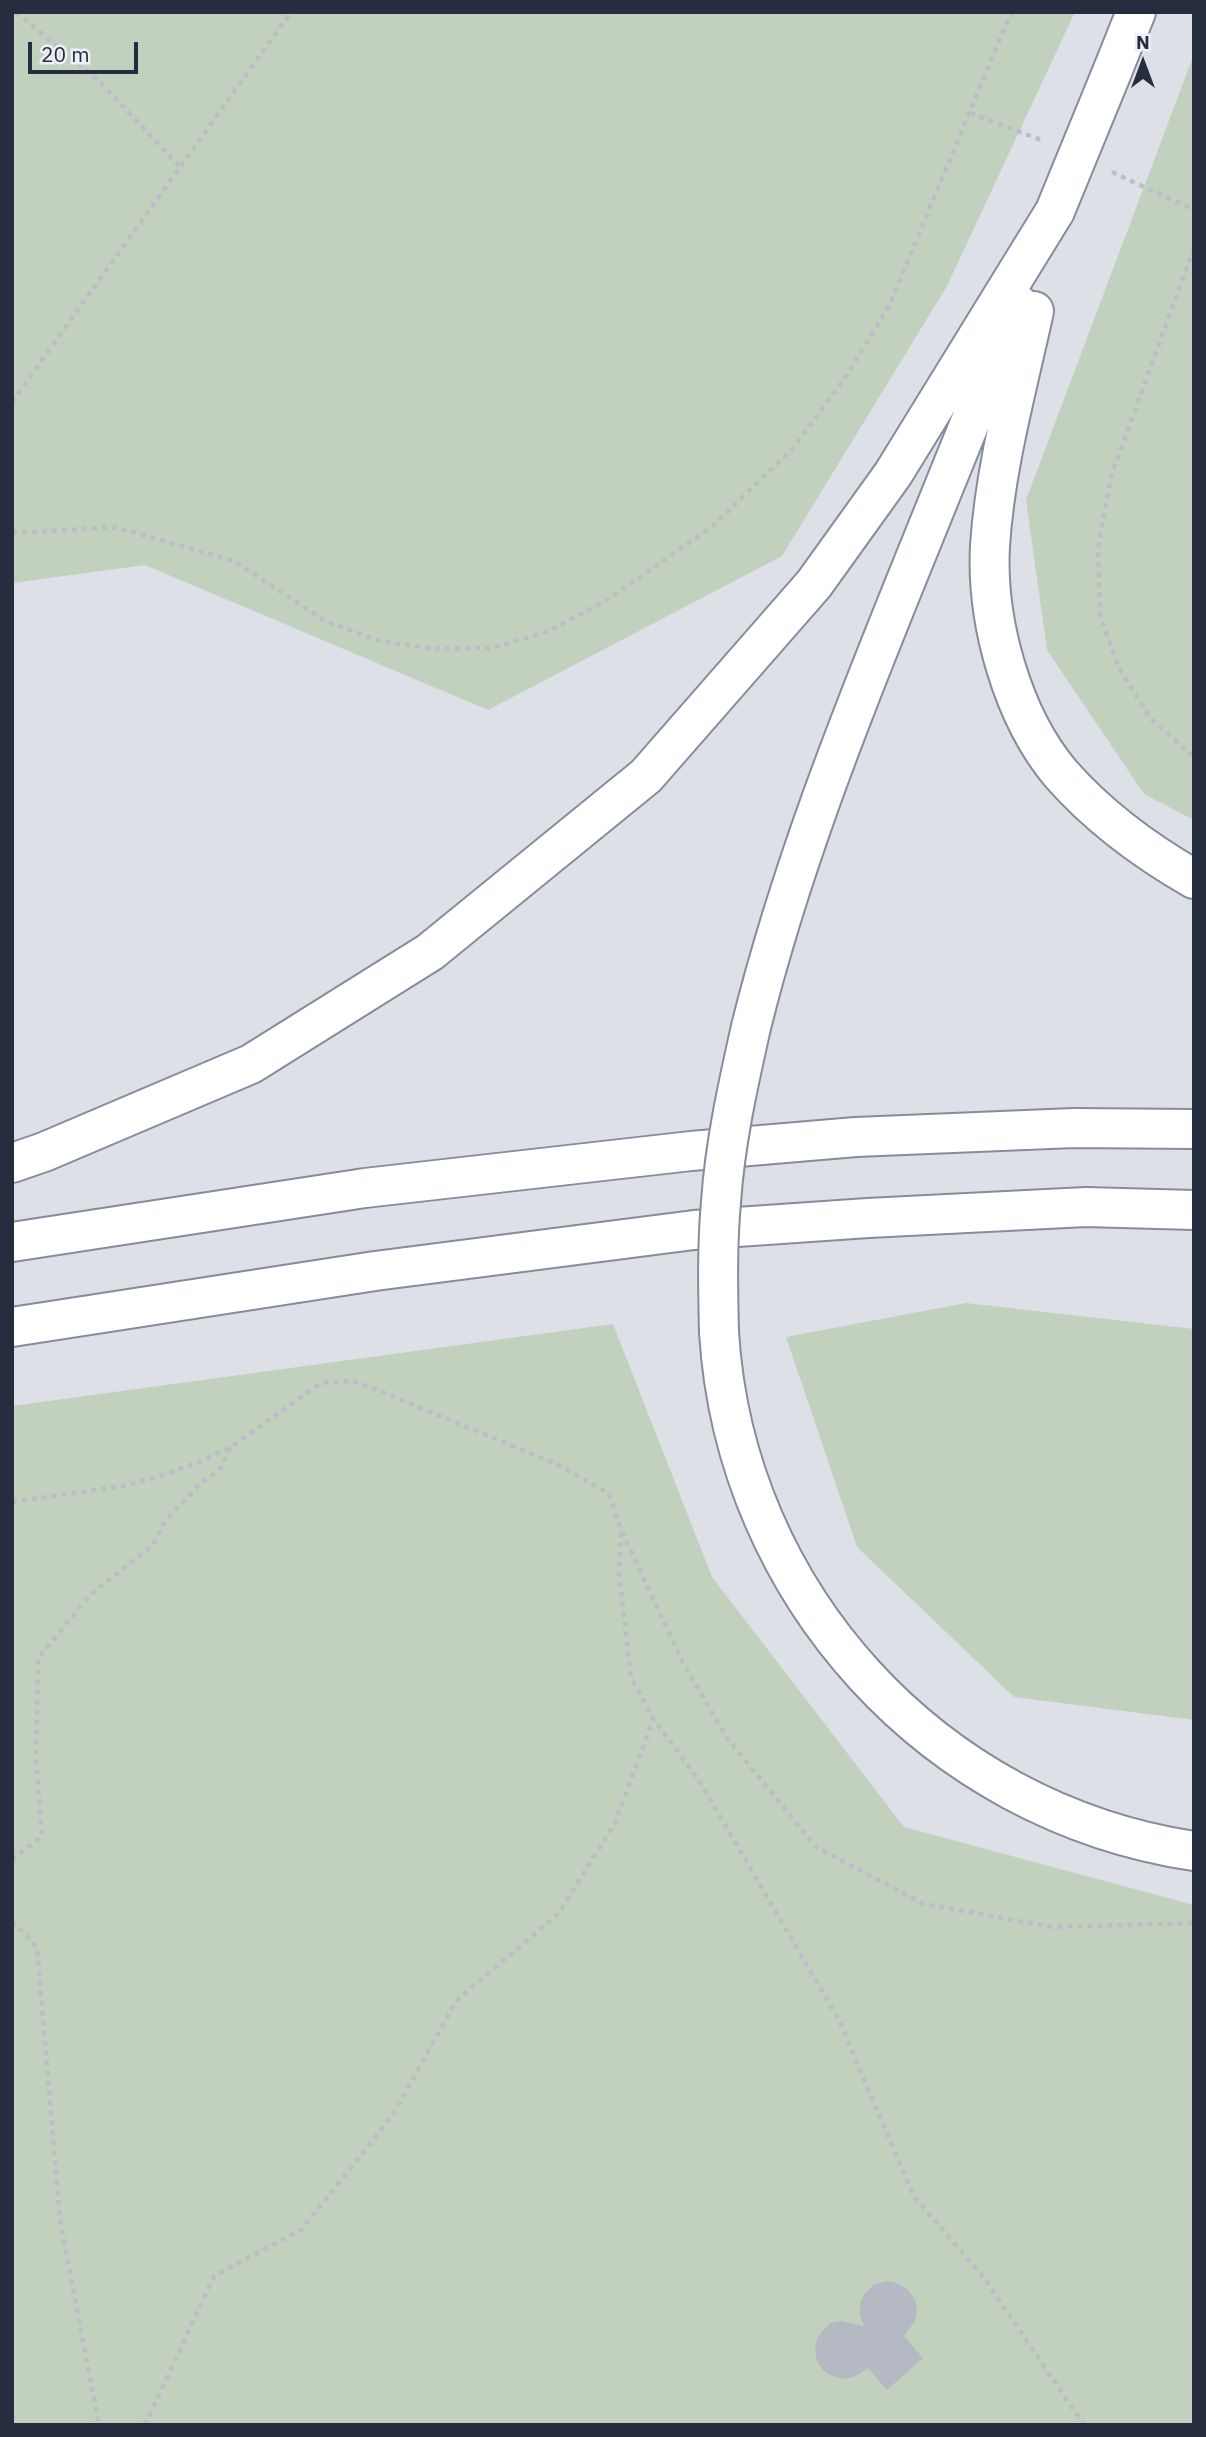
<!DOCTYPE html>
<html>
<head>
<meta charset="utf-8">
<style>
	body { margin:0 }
	#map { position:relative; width:1206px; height:2437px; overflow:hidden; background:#dde0e7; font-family:"IBM Plex Sans",sans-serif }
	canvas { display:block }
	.frame { position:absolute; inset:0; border:14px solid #262d3e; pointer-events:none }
	.north { position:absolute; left:1108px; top:28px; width:70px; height:70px; -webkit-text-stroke:5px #eceff5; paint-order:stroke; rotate:0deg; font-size:19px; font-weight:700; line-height:28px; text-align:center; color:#262d3e }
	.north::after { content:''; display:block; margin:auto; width:24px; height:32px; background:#262d3e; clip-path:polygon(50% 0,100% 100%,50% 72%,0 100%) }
	.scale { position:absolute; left:28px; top:42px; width:110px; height:32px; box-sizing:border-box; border:4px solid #262d3e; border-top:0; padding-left:9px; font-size:21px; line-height:24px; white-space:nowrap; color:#262d3e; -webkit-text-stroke:5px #eceff5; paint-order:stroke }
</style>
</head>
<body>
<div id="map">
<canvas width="1206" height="2437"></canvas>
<div class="frame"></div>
<div class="north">N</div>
<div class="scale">20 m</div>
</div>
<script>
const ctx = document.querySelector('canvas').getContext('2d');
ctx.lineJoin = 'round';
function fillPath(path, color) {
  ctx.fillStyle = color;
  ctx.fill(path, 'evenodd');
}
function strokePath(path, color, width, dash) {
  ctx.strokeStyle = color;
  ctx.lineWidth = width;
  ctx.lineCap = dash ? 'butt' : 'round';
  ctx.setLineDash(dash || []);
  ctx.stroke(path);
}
fillPath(new Path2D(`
	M12 12H1075L947 286 782 556 488 710 145 565 12 583Z
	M1194 54V820L1144 794 1047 650 1026 500Z
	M966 1303 1194 1329V1720L1014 1697 857 1547 786 1337Z
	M613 1324 712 1577 904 1827 1194 1905V2425H12V1406Z`), '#c1d1be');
fillPath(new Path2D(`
	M886 2281 897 2283 907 2289 915 2299 917 2310 915 2321 904 2336 923 2358 887 2390 868 2368 854 2377 843 2379 832 2376 823 2370 817 2361 815 2350 817 2339 823 2330 831 2323 842 2321 864 2326 860 2315V2304L865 2293 874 2285Z`), '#b4b9c4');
const motorway = new Path2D(`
	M1112 72 1136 12
	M1034 311C1017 389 995 467 990 546 986 621 1012 716 1061 774 1098 816 1145 851 1194 879
	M751 1027C789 874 846 729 905 583 942 490 980 397 1018 304
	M12 1163 44 1152 251 1064 430 952 646 776 814 584 893 474 1055 211
	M12 1242 365 1188 691 1151 856 1137 1074 1128 1194 1129
	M12 1327 375 1271 694 1230 868 1218 1086 1207 1194 1210
	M719 1332C735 1595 934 1812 1194 1851`);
strokePath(motorway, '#848c9e', 42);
strokePath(new Path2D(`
	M16 12 100 82 181 168
	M970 113 1044 141
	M1112 172 1194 210
	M1194 248 1111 476 1098 548 1100 616 1119 668 1150 718 1194 757
	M12 402 291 12
	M12 533 115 527 234 561 325 621 380 641 437 649 493 648 549 631 607 600 713 526 794 447 845 378 889 306 1007 22 1013 12
	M12 1502 122 1486 160 1476 199 1462 231 1447 321 1383 353 1381 375 1389 561 1466 609 1494 621 1530 684 1665 727 1738 816 1847 924 1904 1052 1927 1194 1923
	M621 1532 619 1572 631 1677 654 1720 700 1782 839 2020 913 2195 984 2278 1084 2425
	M12 1860 42 1836 36 1758 38 1658 90 1595 153 1545 165 1521 200 1484 220 1469 231 1447
	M12 1921 37 1947 60 2220 99 2425
	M145 2425 214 2276 302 2229 393 2115 456 2001 559 1913 615 1823 653 1720`), '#bbbec6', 4.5, [5, 5]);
strokePath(motorway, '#fff', 38);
const motorwayBridge = new Path2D(`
	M1055 211 1112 72
	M719 1332C718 1289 717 1246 721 1202 725 1143 738 1085 751 1027`);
strokePath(motorwayBridge, '#848c9e', 42, []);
strokePath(motorwayBridge, '#fff', 38);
</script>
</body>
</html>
